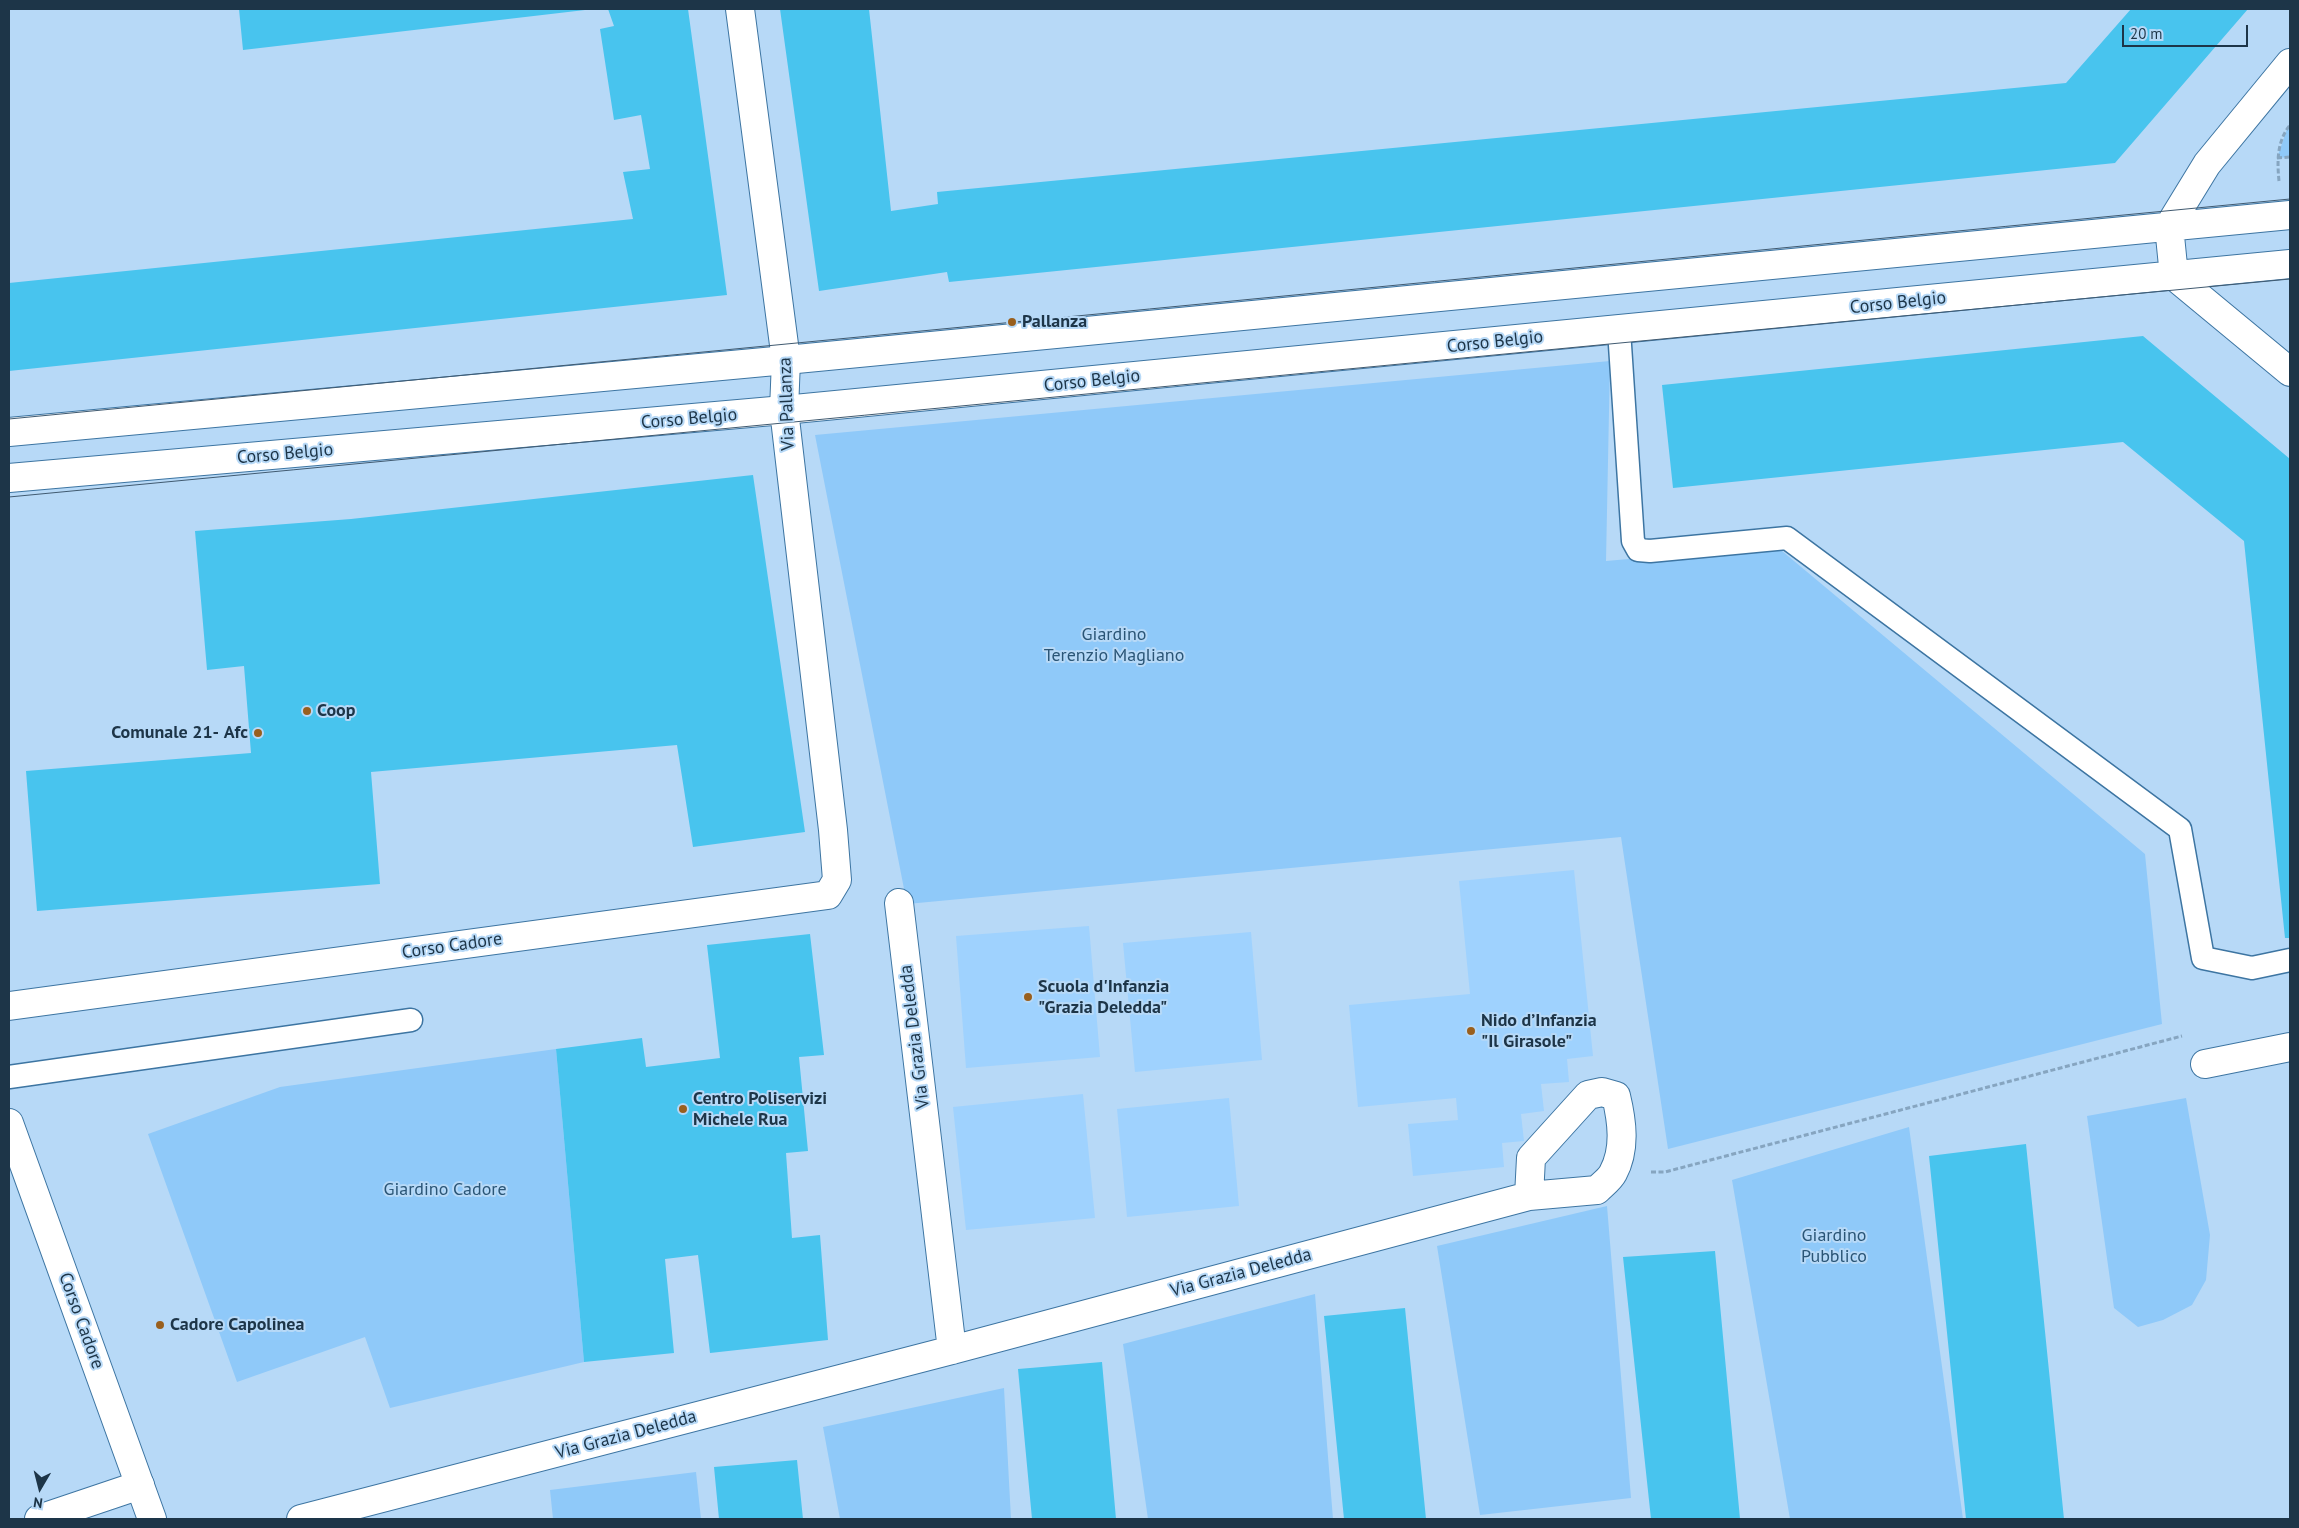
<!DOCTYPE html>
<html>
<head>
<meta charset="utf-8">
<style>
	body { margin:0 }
	#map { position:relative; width:2299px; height:1528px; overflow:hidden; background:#b7d9f7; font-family:"PT Sans",sans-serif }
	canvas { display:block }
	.frame { position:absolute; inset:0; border:10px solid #1d3548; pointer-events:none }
	.north { position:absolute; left:15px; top:1463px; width:50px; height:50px; -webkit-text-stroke:4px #b7d9f7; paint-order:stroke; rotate:188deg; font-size:14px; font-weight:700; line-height:20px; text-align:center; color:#1d3548 }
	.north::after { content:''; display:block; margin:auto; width:18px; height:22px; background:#1d3548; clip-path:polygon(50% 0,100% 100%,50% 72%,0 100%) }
	.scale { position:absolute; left:2122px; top:25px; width:126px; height:22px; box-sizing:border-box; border:2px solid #1d3548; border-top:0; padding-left:6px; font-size:15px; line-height:18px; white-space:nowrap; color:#1d3548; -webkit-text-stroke:4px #b7d9f7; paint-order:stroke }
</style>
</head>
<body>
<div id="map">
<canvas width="2299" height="1528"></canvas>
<div class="frame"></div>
<div class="north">N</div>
<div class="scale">20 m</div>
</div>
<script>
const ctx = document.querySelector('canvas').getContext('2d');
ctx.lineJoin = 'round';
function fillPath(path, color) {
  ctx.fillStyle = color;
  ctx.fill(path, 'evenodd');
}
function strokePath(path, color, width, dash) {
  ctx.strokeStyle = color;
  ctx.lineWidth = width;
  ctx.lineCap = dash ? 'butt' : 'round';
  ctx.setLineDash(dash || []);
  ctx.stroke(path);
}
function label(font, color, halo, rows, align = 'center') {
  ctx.font = font + ' "PT Sans",sans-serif';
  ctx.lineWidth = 4;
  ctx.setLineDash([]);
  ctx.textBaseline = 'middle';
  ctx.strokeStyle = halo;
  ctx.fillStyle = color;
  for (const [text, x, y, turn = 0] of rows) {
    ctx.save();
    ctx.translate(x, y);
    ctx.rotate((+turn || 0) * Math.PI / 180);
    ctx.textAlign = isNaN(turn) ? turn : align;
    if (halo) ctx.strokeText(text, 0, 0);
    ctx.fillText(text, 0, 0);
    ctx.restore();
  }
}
fillPath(new Path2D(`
	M1574 870 1593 1056 1567 1059 1569 1082 1541 1084 1544 1111 1521 1114 1524 1141 1502 1143 1504 1167 1413 1176 1408 1124 1458 1120 1456 1098 1358 1107 1349 1005 1470 994 1459 881Z
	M1089 926 1100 1057 966 1068 956 936Z
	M1251 932 1262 1060 1135 1072 1123 943Z
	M1083 1094 1095 1218 966 1230 953 1107Z
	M1229 1098 1239 1206 1127 1217 1117 1109Z`), '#9fd2fe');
fillPath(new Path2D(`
	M2290 125V157L2277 158 2287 129Z
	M1610 361 1606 561 1776 546 2145 854 2162 1024 1668 1149 1621 837 907 904 815 435Z
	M556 1049 584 1362 390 1408 365 1337 237 1382 148 1134 280 1087Z
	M2186 1098 2210 1235 2206 1280 2192 1305 2163 1320 2138 1327 2114 1308 2087 1116Z
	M1909 1127 1963 1519H1790L1732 1180Z
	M1607 1206 1631 1498 1480 1515 1437 1246Z
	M1315 1294 1333 1519H1148L1123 1344Z
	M1004 1388 1011 1519H840L823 1427Z
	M696 1472 701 1519H553L550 1490Z`), '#8fc9f9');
fillPath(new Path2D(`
	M239 9H585V10L243 50Z
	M608 9H688L727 295 9 371V283L633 219 623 172 650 169 641 115 614 120 600 29 614 26Z
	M780 9H869L891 211 938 204 937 192 2066 83 2131 9H2248L2115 163 949 282 947 272 819 291Z
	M2143 336 2290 459V938H2285L2244 541 2123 442 1673 488 1662 385Z
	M753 475 805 832 693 847 677 745 371 772 380 884 37 911 26 771 251 753 244 666 207 670 195 531 351 519Z
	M810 934 824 1055 799 1057 808 1151 786 1153 792 1238 820 1235 828 1340 710 1353 698 1255 665 1259 674 1353 584 1362 556 1049 642 1038 646 1067 720 1058 707 945Z
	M2026 1144 2064 1519H1966L1929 1156Z
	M1715 1251 1740 1519H1651L1623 1257Z
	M1405 1308 1426 1519H1344L1324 1316Z
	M1102 1362 1116 1519H1032L1018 1369Z
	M797 1460 803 1519H719L714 1467Z`), '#48c4ee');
const lane = new Path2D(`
	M1619 330 1633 541 1638 550 1650 551 1787 538 2180 829 2203 958 2252 968 2290 960
	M9 1077 411 1020`);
const street = new Path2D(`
	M899 903 952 1350
	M9 1006 828 895 837 880 833 830 784 410 786 360 740 9
	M2205 1064 2290 1047
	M39 1519 140 1485
	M301 1519 952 1350 1529 1196 1597 1190C1602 1185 1610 1179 1613 1173 1626 1149 1622 1121 1616 1096L1602 1092 1588 1095 1531 1158 1529 1196`);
const secondary = new Path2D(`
	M2290 63 2207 164 2169 226 2174 276 2290 372
	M9 432 786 360 2290 215
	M9 478 784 410 2290 264
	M9 1123 152 1519`);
strokePath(lane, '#3d75a2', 25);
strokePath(street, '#3d75a2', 30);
strokePath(secondary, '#3d75a2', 30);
strokePath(new Path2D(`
	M2277 158 2290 157
	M2279 181C2277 161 2277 141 2290 125
	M1651 1172H1665L2182 1036`), '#86a5c0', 3, [5, 2.5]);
strokePath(lane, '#fff', 22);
strokePath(street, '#fff', 28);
strokePath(secondary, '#fff', 28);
strokePath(new Path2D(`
	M9 419 2290 199
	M9 497 2290 279`), '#405a70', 1);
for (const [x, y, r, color] of [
	[1012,322,5,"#995f1d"],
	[307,711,5,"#995f1d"],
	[258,733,5,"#995f1d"],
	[1028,997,5,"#995f1d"],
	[1471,1031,5,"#995f1d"],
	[683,1109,5,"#995f1d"],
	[160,1325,5,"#995f1d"]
]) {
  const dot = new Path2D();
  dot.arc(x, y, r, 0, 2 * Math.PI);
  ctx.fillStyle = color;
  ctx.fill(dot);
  strokePath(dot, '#b7d9f7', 2);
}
label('18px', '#1d3548', '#b7d9f7', [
	["Corso Belgio",1898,303,-6],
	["Corso Belgio",1495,342,-6],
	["Corso Belgio",1092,381,-6],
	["Via Pallanza",787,404,-92],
	["Corso Belgio",689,419,-5],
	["Corso Belgio",285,454,-5],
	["Corso Cadore",452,946,-8],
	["Via Grazia Deledda",915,1037,-97],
	["Via Grazia Deledda",1241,1273,-15],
	["Corso Cadore",81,1321,70],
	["Via Grazia Deledda",626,1435,-15]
]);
label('bold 18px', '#1d3548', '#b7d9f7', [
	["Pallanza",1022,322],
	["Coop",317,711],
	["Comunale 21- Afc",248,733,"right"],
	["Scuola d'Infanzia",1038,987],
	["\"Grazia Deledda\"",1038,1008],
	["Nido d’Infanzia",1481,1021],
	["\"Il Girasole\"",1481,1042],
	["Centro Poliservizi",693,1099],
	["Michele Rua",693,1120],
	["Cadore Capolinea",170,1325]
], 'left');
label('18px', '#2a5576', '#b7d9f7', [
	["Giardino",1114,635],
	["Terenzio Magliano",1114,656],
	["Giardino Cadore",445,1190],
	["Giardino",1834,1236],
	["Pubblico",1834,1257]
]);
</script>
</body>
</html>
